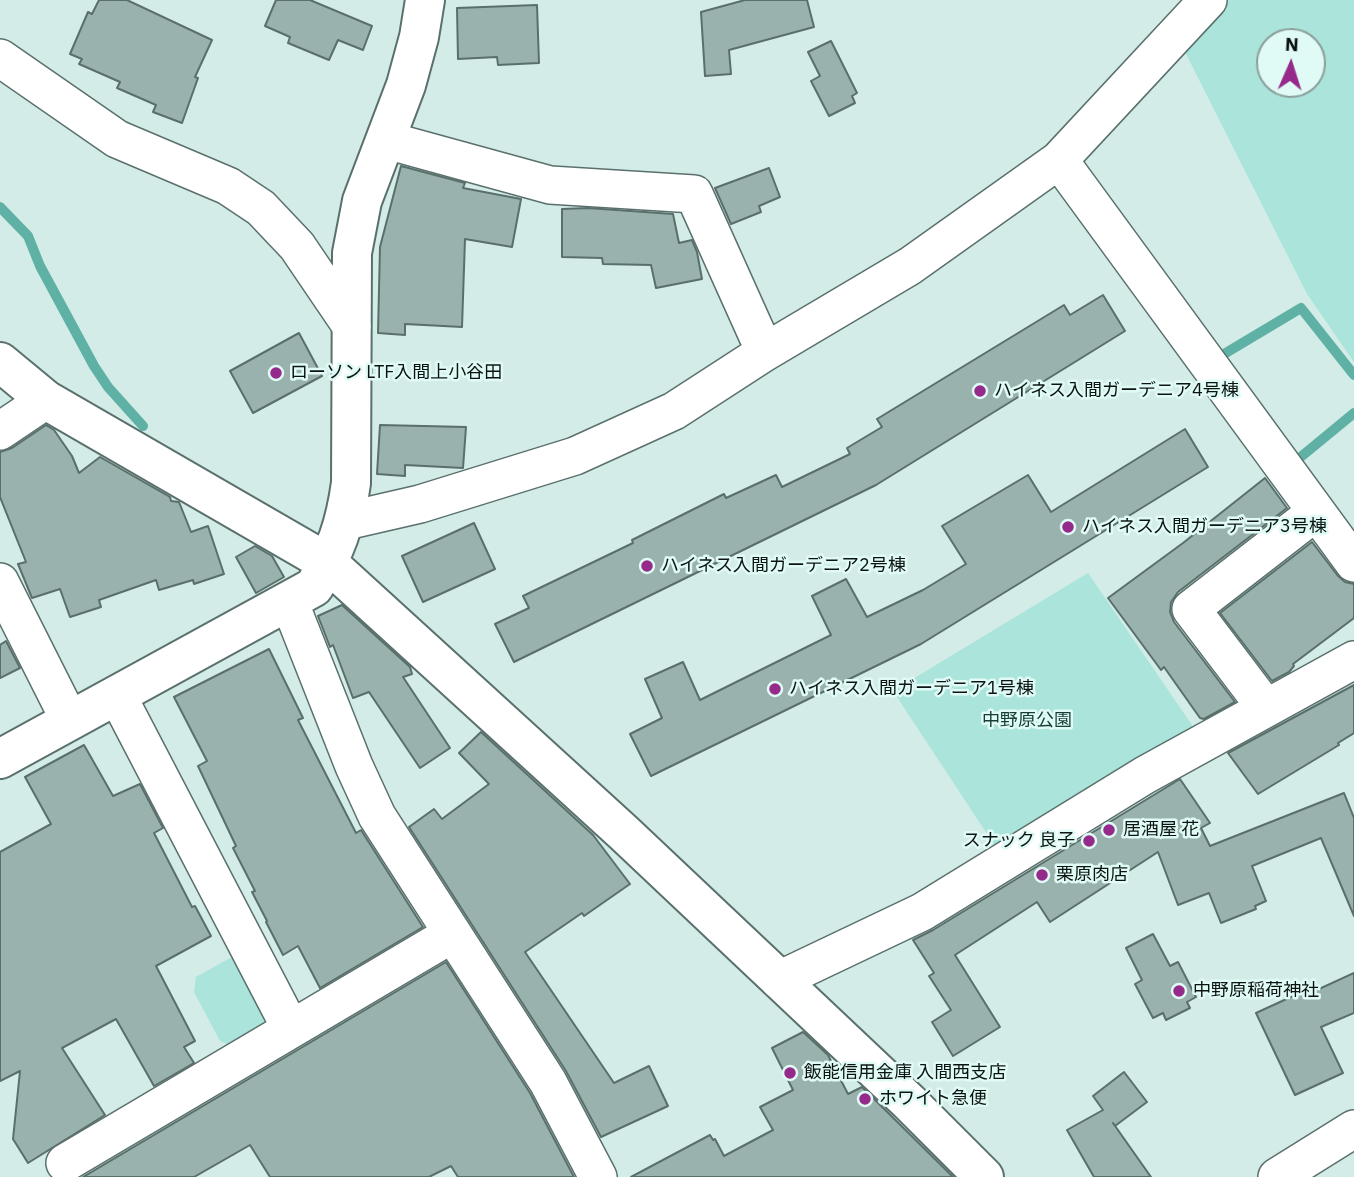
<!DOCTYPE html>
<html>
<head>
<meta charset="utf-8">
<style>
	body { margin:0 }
	#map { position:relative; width:1354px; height:1177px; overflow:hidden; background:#d3ece7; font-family:"IBM Plex Sans",sans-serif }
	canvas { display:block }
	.north { position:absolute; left:1256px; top:28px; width:70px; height:70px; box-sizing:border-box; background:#e0faf5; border:2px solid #8b9e9a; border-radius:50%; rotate:3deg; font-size:19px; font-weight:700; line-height:28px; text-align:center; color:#0b1412 }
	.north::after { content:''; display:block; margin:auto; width:24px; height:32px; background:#962a8b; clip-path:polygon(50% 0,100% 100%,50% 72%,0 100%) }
</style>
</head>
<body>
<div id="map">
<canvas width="1354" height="1177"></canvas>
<div class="north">N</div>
</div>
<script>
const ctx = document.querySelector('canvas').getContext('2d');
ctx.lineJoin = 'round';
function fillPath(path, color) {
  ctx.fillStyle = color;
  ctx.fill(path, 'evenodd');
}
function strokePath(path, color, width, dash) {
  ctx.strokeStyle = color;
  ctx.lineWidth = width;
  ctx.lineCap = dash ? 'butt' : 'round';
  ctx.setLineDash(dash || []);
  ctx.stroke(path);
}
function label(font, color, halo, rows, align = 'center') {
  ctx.font = font + ' "IBM Plex Sans","Noto Sans JP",sans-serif';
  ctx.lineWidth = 5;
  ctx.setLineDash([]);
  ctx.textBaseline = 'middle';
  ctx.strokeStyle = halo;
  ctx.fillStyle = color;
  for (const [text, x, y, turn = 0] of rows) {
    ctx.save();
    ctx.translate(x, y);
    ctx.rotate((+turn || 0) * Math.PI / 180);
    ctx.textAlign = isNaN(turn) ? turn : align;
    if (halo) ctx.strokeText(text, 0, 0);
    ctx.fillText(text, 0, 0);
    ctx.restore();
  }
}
fillPath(new Path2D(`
	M1229 0H1354V362L1307 294 1183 48ZM1270 42H1312V84H1270Z
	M1088 573 1196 731 999 852 893 691Z
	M230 958H244L270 1026 234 1047 220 1041 194 992 196 977Z`), '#aae4da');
strokePath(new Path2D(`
	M0 207 28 236 40 266 94 366 108 387 143 426
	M1214 360 1301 308 1354 375
	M1291 465 1354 413`), '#5eb1a4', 10);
const building = new Path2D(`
	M99 0H127L212 40 195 77 198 78 182 123 153 112 156 105 117 88 120 82 79 64 82 59 70 54 88 12 92 14Z
	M276 0H310L372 26 363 50 338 40 329 60 288 43 290 37 265 26Z
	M745 0H807L814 27 729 50 731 74 705 76 701 12Z
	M537 5 539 63 498 65 497 57 458 59 457 8Z
	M831 41 857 93 852 96 855 103 829 116 811 81 820 76 808 52Z
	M401 166 465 183 463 188 521 199 512 247 465 239 462 327 405 324V335L378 333 380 247Z
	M769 168 780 197 759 206 761 212 731 224 715 188Z
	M588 208 673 214 679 243 692 240 697 252 702 279 656 288 651 265 603 264 602 258 562 257V209Z
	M1103 295 1125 331 876 485 514 662 495 624 529 608 523 596 633 543 632 540 724 494 726 498 776 475 782 487 850 454 847 448 882 427 877 419 1064 305 1070 315Z
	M299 333 322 376 253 413 230 371Z
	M46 425 54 430 72 456 79 473 100 457 170 497 171 501 179 502 191 532 208 526 224 574 194 584 193 580 159 590 156 580 99 600 101 607 70 617 60 589 32 598 18 564 26 562 0 497V452L12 448Z
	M380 425 466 427 463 468 405 465V476L377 474Z
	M1185 429 1208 467 921 644 651 776 630 734 662 718 645 679 683 662 700 700 831 635 812 596 846 579 867 617 923 590 966 564 942 526 1028 475 1051 512Z
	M1265 478 1287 508 1178 592 1171 602 1170 612 1174 622 1235 702 1204 719 1200 718 1164 667 1161 670 1108 598 1183 543Z
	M474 523 495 569 423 602 402 556Z
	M1312 542 1338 576 1345 582 1354 584V618L1293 664 1294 666 1289 672 1272 681 1220 613Z
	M255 546 272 556 284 577 256 593 236 557Z
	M342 605 410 667 412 674 403 677 450 748 420 768 369 692 353 698 333 645 330 647 318 616Z
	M6 641 20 668 0 678V645Z
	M269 649 303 718 298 720 356 833 361 830 423 927 320 988 298 946 283 955 266 922 267 921 252 892 255 891 233 848 236 846 198 766 207 761 174 697Z
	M1354 685V733L1338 743 1339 745 1258 794 1228 753Z
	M481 732 593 835 630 884 584 916 582 913 525 952 614 1083 649 1066 668 1106 601 1137 566 1071 409 827 434 809 442 819 489 784 459 753Z
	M84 745 113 796 140 784 163 828 154 833 192 907 195 906 211 936 156 966 195 1041 184 1047 194 1063 154 1086 116 1019 62 1048 105 1115 28 1163 13 1139 20 1071 0 1081V852L51 824 25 777Z
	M1180 779 1210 823 1201 828 1210 846 1344 793 1354 818V916L1321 838 1252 866 1266 901 1255 906 1256 909 1221 923 1209 893 1178 905 1158 852 1050 922 1037 902 955 955 1000 1027 953 1056 932 1022 951 1010 929 976 934 973 913 940 933 930Z
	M1153 934 1170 966 1178 962 1196 997 1187 1002 1190 1008 1166 1020 1163 1013 1153 1018 1135 984 1142 980 1126 948Z
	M446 962 530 1093 574 1177H458L451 1166 429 1177H270L250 1145 194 1177H83Z
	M1354 973V1013L1321 1027 1343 1073 1295 1095 1256 1013 1304 991 1306 995Z
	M803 1032 828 1055 848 1094 862 1087 953 1177H631L710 1135 713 1140 715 1139 724 1156 773 1130 760 1107 793 1090 772 1048Z
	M1124 1072 1147 1102 1115 1126 1113 1123 1151 1177H1094L1067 1130 1103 1110 1093 1096Z`);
fillPath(building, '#9ab2ad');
strokePath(building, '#596f6b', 2);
const minor = new Path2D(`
	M0 58 117 139 228 186 261 208 297 246 352 327
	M386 140 550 185 694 194 765 352
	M1059 160 1354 563
	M0 431 46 400
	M346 521 420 504 575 456 674 411 765 352 910 266 1059 160 1208 0
	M0 582 70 721
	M289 601 354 766 377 816 548 1082 598 1177
	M117 695 291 1029
	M1266 708 1191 609 1316 512
	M779 980 922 912 1145 775 1354 660
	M65 1163 452 934
	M1277 1177 1354 1129`);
const tertiary = new Path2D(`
	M0 362 46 400 328 563 624 833 909 1102 984 1177
	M0 759 314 587C336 550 345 526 351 483L352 253 362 201 406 85 419 37 425 0`);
strokePath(minor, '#5a706c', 40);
strokePath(tertiary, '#5a706c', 42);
strokePath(minor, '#fff', 37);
strokePath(tertiary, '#fff', 38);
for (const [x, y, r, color] of [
	[276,373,7,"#962a8b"],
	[980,391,7,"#962a8b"],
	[1068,527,7,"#962a8b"],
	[647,566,7,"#962a8b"],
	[775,689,7,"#962a8b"],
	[1109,830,7,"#962a8b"],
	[1089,841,7,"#962a8b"],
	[1042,875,7,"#962a8b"],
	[1179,991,7,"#962a8b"],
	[790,1073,7,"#962a8b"],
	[865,1099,7,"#962a8b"]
]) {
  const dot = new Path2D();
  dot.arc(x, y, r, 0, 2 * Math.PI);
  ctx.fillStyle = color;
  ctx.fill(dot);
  strokePath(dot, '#e0faf5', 2.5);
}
label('18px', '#0b1412', '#e0faf5', [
	["ローソン LTF入間上小谷田",290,373],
	["ハイネス入間ガーデニア4号棟",994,391],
	["ハイネス入間ガーデニア3号棟",1082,527],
	["ハイネス入間ガーデニア2号棟",661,566],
	["ハイネス入間ガーデニア1号棟",789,689],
	["居酒屋 花",1123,830],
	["スナック 良子",1075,841,"right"],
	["栗原肉店",1056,875],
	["中野原稲荷神社",1193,991],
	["飯能信用金庫 入間西支店",804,1073],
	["ホワイト急便",879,1099]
], 'left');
label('18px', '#173e38', '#e0faf5', [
	["中野原公園",1027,721]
]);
</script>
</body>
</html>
